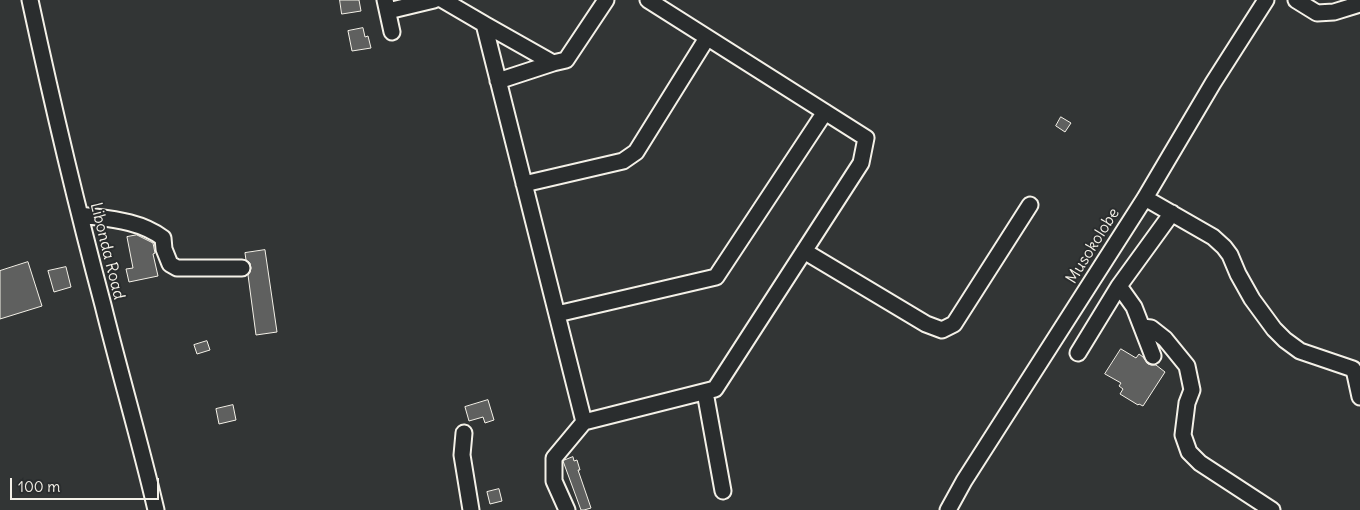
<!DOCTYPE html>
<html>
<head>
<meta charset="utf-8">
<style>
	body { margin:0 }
	#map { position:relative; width:1360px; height:510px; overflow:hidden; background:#323535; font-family:Delius,sans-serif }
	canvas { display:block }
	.scale { position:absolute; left:10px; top:478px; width:149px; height:22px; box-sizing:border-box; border:2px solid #f4f1e8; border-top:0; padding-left:6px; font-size:15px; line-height:18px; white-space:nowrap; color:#f4f1e8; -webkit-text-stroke:4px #2a2d2e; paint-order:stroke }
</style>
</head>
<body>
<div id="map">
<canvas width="1360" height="510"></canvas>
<div class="scale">100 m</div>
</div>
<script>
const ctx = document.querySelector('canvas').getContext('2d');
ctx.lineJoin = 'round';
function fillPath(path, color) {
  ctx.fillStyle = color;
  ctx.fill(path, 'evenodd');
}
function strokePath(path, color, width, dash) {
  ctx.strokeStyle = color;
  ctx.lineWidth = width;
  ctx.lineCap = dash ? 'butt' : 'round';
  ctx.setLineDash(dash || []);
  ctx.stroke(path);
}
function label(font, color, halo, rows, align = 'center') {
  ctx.font = font + ' Delius,sans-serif';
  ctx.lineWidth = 4;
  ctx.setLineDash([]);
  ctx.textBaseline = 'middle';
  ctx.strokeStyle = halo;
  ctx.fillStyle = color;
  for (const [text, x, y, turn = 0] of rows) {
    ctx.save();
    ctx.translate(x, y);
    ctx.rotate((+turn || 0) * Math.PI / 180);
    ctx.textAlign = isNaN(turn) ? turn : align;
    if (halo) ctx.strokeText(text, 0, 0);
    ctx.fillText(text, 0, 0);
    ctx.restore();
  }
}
const building = new Path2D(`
	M340 0H359L361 11 342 14Z
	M363 28 365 37 368 36 371 48 352 51 348 31Z
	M1061 117 1071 123 1065 132 1056 126Z
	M137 235 153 243 155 253 153 254 158 276 129 282 126 269 133 268 127 237Z
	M265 250 277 332 256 335 248 275 250 272 251 268 250 263 246 260 245 253Z
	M28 262 42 306 0 319V271Z
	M66 267 71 287 54 292 48 271Z
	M207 341 210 350 197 354 194 345Z
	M1121 349 1136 358 1139 354 1143 357 1148 364 1152 365H1156L1165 372 1143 406 1139 404 1138 405 1120 394 1123 389 1119 386 1121 383 1105 374Z
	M488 400 494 420 485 423 483 417 469 421 465 407Z
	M233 405 236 420 219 424 216 409Z
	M573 457 574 461 577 460 580 470H578L591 508 584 510H581L563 461Z
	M499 489 502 501 490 504 487 492Z`);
fillPath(building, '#5f605f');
strokePath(building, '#f4f1e8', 1);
const minor = new Path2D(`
	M30 0C52 102 76 204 103 305 120 374 140 441 156 510
	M385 0 392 32
	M443 0 484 24 584 422 715 389 861 163 866 138 648 0
	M1296 0 1317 13 1334 12 1360 4
	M388 11 434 0
	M484 24 553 63 566 60 606 0
	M498 81 553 63
	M524 184 623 161 636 152 707 38
	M1145 198 1213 237 1224 247 1230 255 1238 274 1252 299 1274 329 1285 340 1300 351 1353 369 1355 374 1360 397
	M80 215C109 219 139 220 163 238L164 249 170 264 177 268H242
	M804 251 926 324 942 330 954 324 1030 205
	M1119 286 1134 307 1153 356
	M557 314 716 277 825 112
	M1142 327 1151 328 1165 339 1187 366 1192 390 1187 403 1183 435 1189 452 1200 463 1272 510
	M1078 353 1119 286 1172 213
	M705 392 723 491
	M464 433 462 455 471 510
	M567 510 554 481V458L584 422
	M948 510 964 481 1145 198 1213 83 1266 0`);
strokePath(minor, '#f4f1e8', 19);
strokePath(minor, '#2a2d2e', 15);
label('16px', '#f4f1e8', '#2a2d2e', [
	["Musokolobe",1093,246,-58],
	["Libonda Road",107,251,76]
]);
</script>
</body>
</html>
